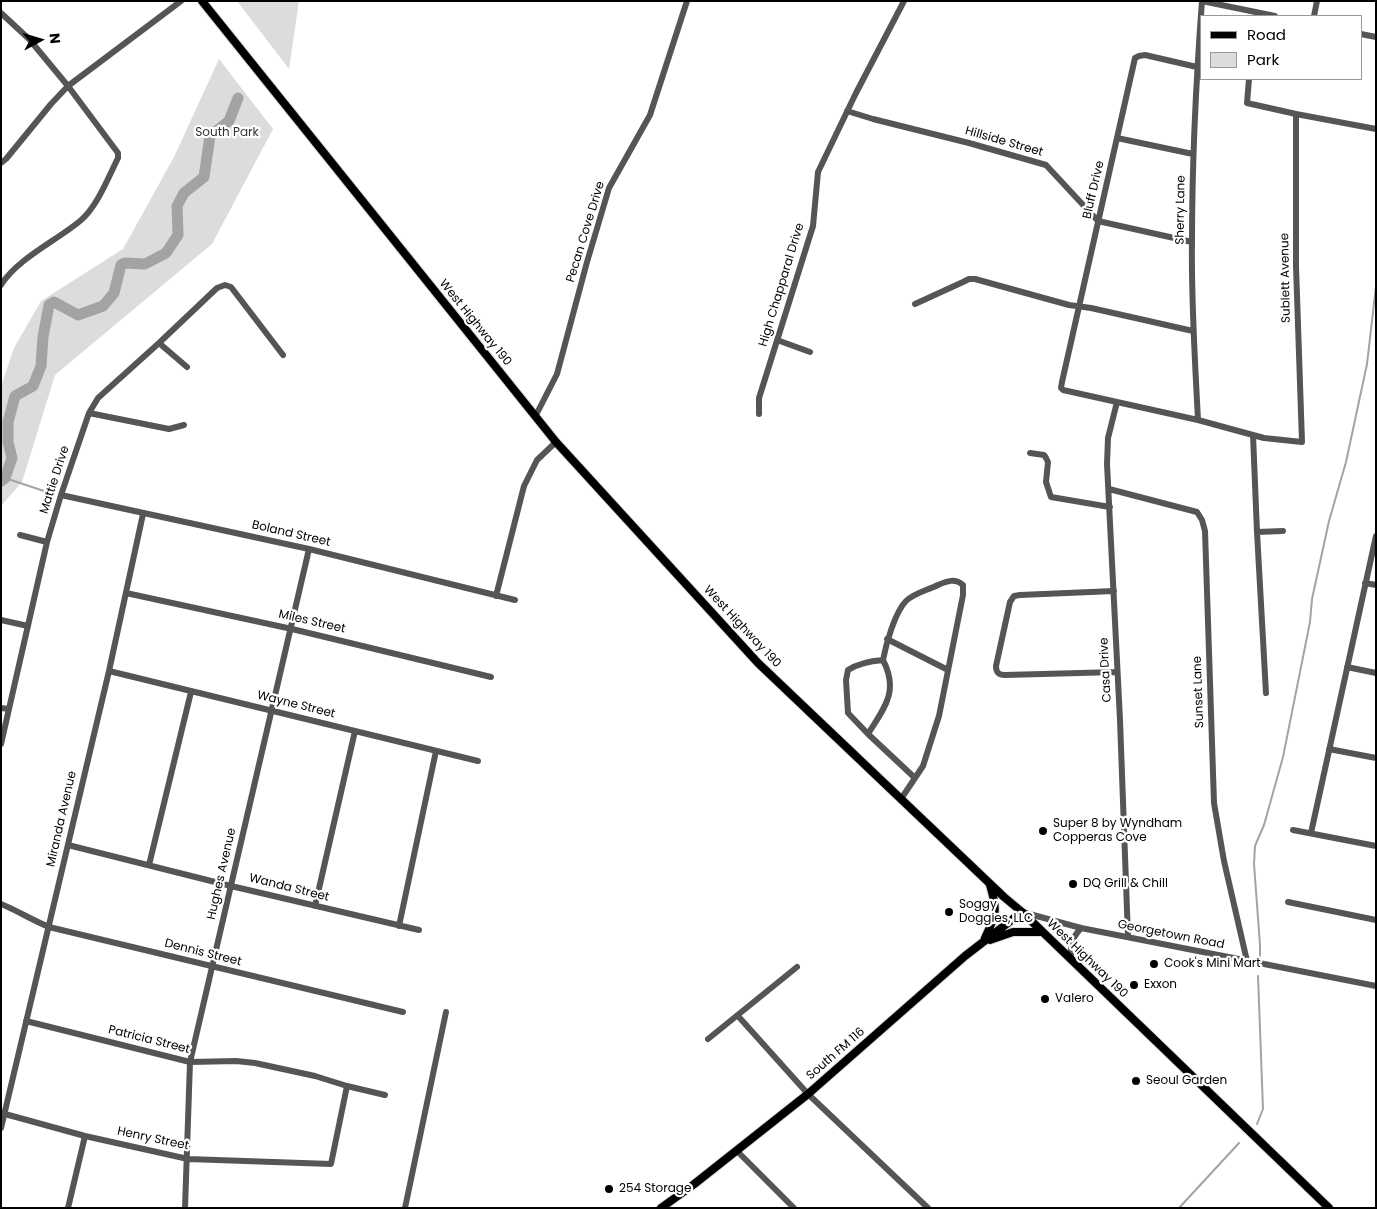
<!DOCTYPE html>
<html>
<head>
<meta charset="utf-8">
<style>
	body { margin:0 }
	#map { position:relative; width:1377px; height:1209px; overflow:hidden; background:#fff; font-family:Poppins,sans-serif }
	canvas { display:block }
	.frame { position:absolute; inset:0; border:2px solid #000; pointer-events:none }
	.legend { position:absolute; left:1200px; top:15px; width:162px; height:65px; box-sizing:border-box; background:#fff; border:1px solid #999; margin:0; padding:6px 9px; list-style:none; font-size:15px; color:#000 }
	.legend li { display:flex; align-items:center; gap:10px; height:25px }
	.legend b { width:25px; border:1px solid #999 }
	.north { position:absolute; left:15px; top:15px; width:50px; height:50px; -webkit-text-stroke:4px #fff; paint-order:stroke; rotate:84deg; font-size:14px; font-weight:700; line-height:20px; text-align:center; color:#000 }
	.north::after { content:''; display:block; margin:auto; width:18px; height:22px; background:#000; clip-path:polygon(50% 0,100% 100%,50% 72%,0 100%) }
</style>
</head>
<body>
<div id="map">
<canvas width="1377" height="1209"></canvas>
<div class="frame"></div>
<ul class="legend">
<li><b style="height:6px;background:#000"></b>Road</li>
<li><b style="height:14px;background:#dcdcdc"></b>Park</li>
</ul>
<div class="north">N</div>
</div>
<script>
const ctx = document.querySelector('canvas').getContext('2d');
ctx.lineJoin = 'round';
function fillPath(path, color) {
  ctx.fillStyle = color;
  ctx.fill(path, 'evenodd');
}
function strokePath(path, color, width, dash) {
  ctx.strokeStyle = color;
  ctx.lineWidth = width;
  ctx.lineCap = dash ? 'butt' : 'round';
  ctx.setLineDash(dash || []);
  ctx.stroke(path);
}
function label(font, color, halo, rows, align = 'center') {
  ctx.font = font + ' Poppins,sans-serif';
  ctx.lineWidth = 4.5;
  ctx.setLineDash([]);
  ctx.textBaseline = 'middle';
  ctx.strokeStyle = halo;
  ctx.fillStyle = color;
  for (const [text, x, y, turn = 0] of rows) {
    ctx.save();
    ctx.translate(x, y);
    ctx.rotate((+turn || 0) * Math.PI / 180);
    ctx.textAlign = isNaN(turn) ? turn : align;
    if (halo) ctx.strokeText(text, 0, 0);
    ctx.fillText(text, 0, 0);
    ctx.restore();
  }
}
fillPath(new Path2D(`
	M237 1H299L289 69Z
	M219 59 273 129 212 244 55 375 22 482 1 506V386L14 348 41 301 123 249 174 157Z`), '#dcdcdc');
strokePath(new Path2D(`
	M5 478 53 494
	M1260 958V945L1254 864 1255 846 1264 825 1283 757 1310 622 1312 599 1329 521 1346 462 1367 364 1376 286
	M1257 1124 1263 1109 1258 976
	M1179 1208 1239 1143`), '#a3a3a3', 2);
strokePath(new Path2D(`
	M1 481 5 478 12 458 8 442V422L15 396 33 386 41 366 43 337 49 305 54 302 78 315 103 306 114 293 121 265 125 263 145 264 166 253 178 235 177 206 184 193 204 177 210 136 229 121 238 98`), '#a3a3a3', 11);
const major = new Path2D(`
	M202 1 556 442 758 663 1004 897 1022 912 1329 1208
	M985 938C996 915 998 911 990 885
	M990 940 1013 932H1042
	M661 1208 693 1185 808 1094 965 956 1022 912`);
strokePath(major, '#dbdbdb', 10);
strokePath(new Path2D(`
	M1202 1 1275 16
	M1 13 29 39 68 86 118 153V158C108 178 97 207 80 221 56 241 17 259 1 285
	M1314 16 1317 1
	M1361 34 1376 37
	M1197 67 1145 55 1139 56 1135 58 1062 382 1061 388 1063 390 1198 420 1264 438 1302 442 1296 266V114
	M1249 79 1247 103 1296 114 1376 129
	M847 111 873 119 969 143 1046 165 1098 221 1192 242
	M1117 138 1193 154
	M1 163 6 159 51 104 68 86 181 1
	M915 304 963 282 969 279H975L1069 305 1091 308 1193 331
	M777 340 810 352
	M159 343 187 367
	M1117 402 1108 438 1107 464 1120 720 1128 937
	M89 413 169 429 184 425
	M759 414V398L813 226 818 172 856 93 904 1
	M535 417 557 374 587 262 609 188 650 115 687 1
	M1198 420C1195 360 1191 301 1192 241 1192 161 1196 81 1202 1
	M1253 435 1257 532 1266 693
	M1030 453 1044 455 1046 458 1048 462 1046 482 1051 497 1110 507
	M1109 489 1197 512 1202 520 1205 531 1214 803 1224 861 1247 961
	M61 495 309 549 515 600
	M1257 532 1283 531
	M20 535 47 542
	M1365 583 1376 585
	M1114 591 1020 595 1014 596 1010 602 996 666C996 672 998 675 1005 675L1117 672
	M126 593 292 629 491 677
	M496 596 524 486 537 460 556 442
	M1 620 28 626
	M887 639 948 670
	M883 660C870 661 859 663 848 670L846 680 848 713 868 734 915 778
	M1347 667 1376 673
	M109 671 478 761
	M1 708 9 709
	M868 734C885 707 899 691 883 660 886 644 895 612 906 601 914 593 928 590 938 585 947 581 955 578 963 585V595L939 716 923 766 901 799
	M1 744 47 542 61 495 89 413 98 398 159 343 217 288 225 285 231 287 283 355
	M1329 749 1376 758
	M1293 830 1376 846
	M1311 833 1376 536
	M68 845 231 886 419 930
	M149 865 191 692
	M1288 902 1376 920
	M1 904C18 911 32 920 49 927L403 1012
	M315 906 355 731
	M1022 912 1081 928 1376 986
	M399 926 436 751
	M1071 960C1071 943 1070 941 1081 928
	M738 1016 808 1094 928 1208
	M26 1021 190 1062 236 1061 255 1063 315 1076 347 1086 385 1095
	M708 1039 797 967
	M5 1114 85 1136 188 1159 331 1164 347 1086
	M1 1128 109 671 143 514
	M737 1151 794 1208
	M68 1208 85 1136
	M185 1208 190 1062 309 549
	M405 1208 446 1012`), '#555', 6);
strokePath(major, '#000', 8);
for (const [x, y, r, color] of [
	[1043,831,5,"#000"],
	[1073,884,5,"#000"],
	[949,912,5,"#000"],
	[1154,964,5,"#000"],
	[1134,985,5,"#000"],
	[1045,999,5,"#000"],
	[1136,1081,5,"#000"],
	[609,1189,5,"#000"]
]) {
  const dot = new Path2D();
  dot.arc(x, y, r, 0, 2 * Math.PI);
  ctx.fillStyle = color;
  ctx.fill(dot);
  strokePath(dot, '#fff', 2);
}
label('12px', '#333', '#fff', [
	["South Park",227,133]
]);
label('12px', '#000', '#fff', [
	["Hillside Street",1004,142,16],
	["Bluff Drive",1094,190,-77],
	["Sherry Lane",1181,210,-89],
	["Pecan Cove Drive",586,232,-73],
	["Sublett Avenue",1286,278,-91],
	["High Chapparal Drive",782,285,-73],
	["West Highway 190",475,323,51],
	["Mattie Drive",55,480,-72],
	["Boland Street",291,534,13],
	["Miles Street",312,622,13],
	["West Highway 190",742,627,47],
	["Casa Drive",1106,670,-93],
	["Sunset Lane",1199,692,-92],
	["Wayne Street",296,705,14],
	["Miranda Avenue",62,819,-77],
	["Hughes Avenue",222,874,-77],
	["Wanda Street",289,888,14],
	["Georgetown Road",1171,935,11],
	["Dennis Street",203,953,14],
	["West Highway 190",1087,959,44],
	["Patricia Street",149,1040,14],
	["South FM 116",836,1054,-41],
	["Henry Street",153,1139,12]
]);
label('12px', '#000', '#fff', [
	["Super 8 by Wyndham",1053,824],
	["Copperas Cove",1053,838],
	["DQ Grill & Chill",1083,884],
	["Soggy",959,905],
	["Doggies, LLC",959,919],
	["Cook's Mini Mart",1164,964],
	["Exxon",1144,985],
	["Valero",1055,999],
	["Seoul Garden",1146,1081],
	["254 Storage",619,1189]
], 'left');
</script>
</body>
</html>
